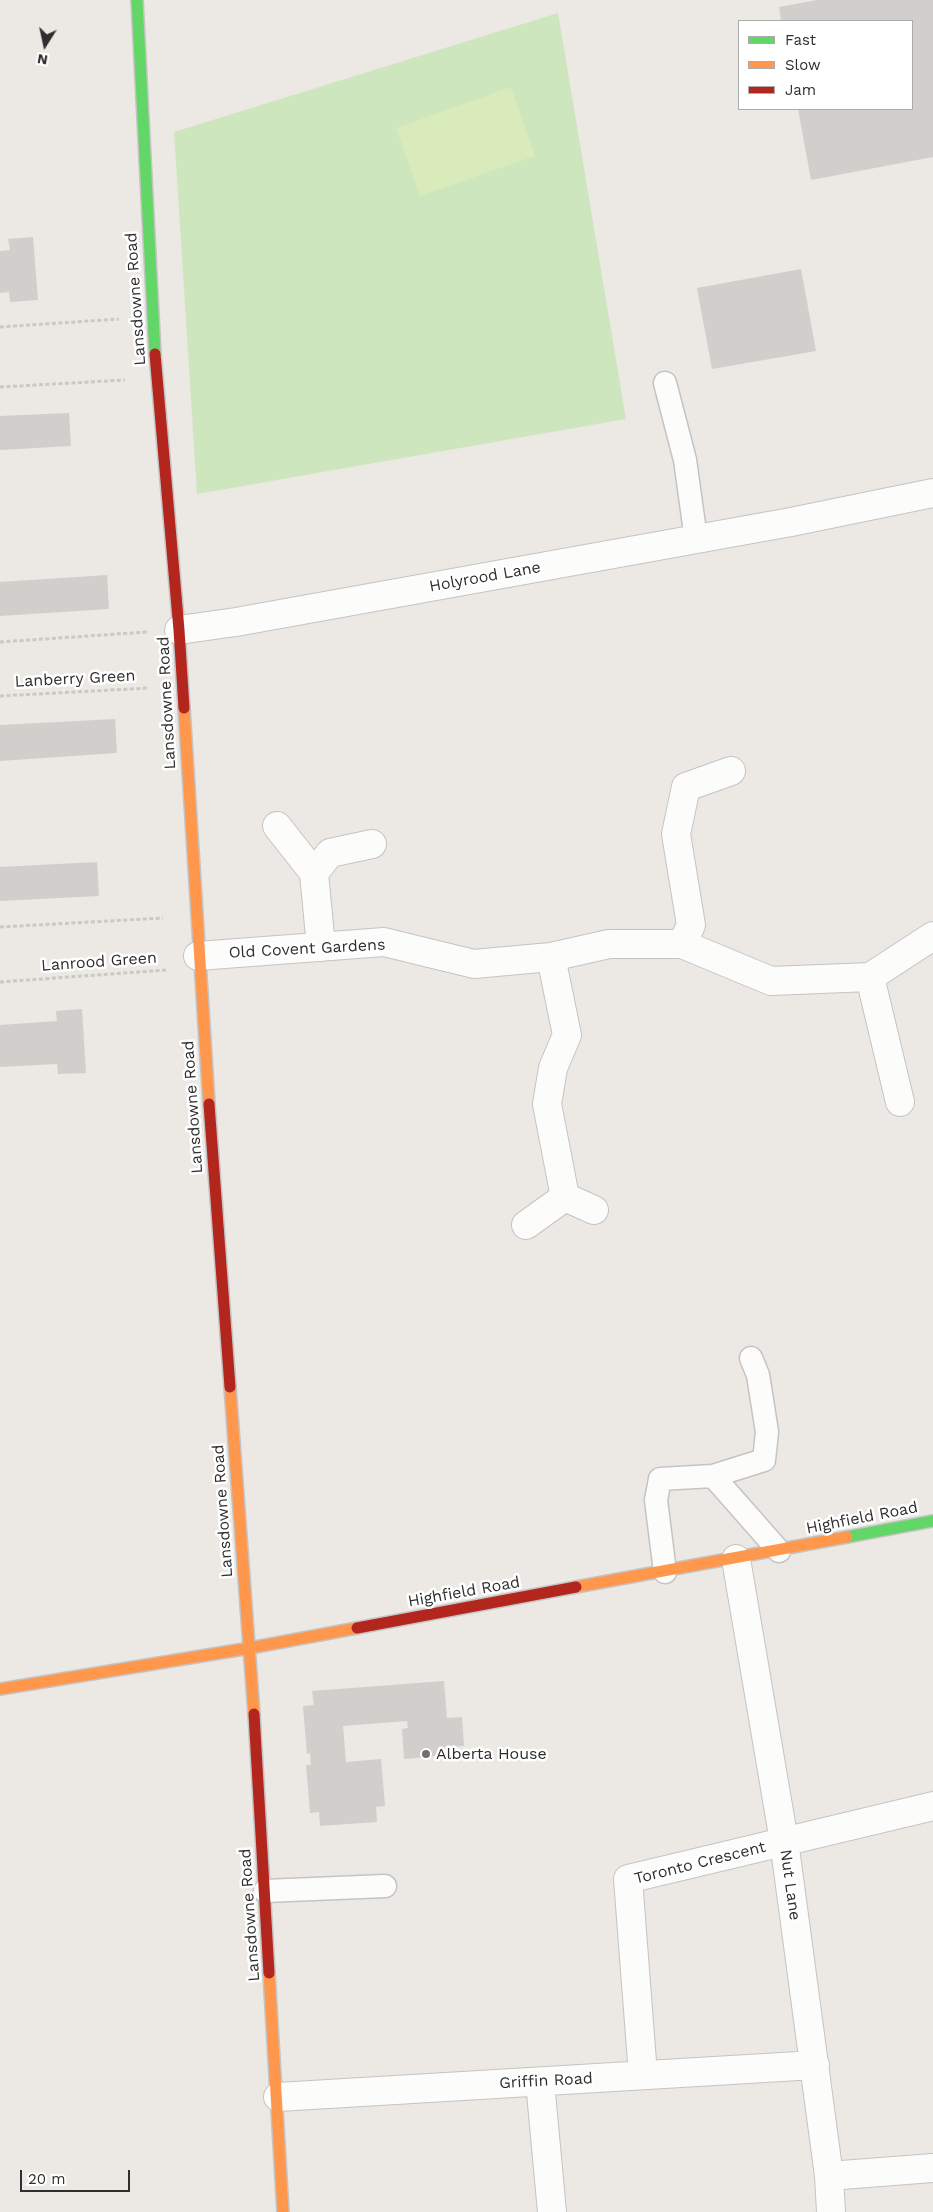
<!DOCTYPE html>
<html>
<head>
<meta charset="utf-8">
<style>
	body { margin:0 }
	#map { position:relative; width:933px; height:2212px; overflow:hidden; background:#ece8e4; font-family:"Work Sans",sans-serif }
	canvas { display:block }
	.legend { position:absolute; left:738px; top:20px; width:175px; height:90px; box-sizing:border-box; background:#fff; border:1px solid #ababab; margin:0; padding:6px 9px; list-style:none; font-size:15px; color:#2e2e2e }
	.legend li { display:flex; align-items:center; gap:10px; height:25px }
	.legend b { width:25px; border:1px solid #ababab }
	.north { position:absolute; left:20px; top:20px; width:50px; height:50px; -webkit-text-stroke:4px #fff; paint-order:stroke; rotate:190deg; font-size:14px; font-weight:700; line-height:20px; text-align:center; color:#2e2e2e }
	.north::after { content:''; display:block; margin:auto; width:18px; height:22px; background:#2e2e2e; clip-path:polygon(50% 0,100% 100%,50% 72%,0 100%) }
	.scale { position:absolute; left:20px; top:2170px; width:110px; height:22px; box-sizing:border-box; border:2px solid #2e2e2e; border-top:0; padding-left:6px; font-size:15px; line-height:18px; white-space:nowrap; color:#2e2e2e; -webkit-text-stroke:4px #fff; paint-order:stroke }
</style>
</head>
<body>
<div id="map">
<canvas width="933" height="2212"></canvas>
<ul class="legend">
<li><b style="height:6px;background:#63d668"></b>Fast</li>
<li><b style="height:6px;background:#ff974d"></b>Slow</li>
<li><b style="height:6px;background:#b3261e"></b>Jam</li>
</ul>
<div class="north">N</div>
<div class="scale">20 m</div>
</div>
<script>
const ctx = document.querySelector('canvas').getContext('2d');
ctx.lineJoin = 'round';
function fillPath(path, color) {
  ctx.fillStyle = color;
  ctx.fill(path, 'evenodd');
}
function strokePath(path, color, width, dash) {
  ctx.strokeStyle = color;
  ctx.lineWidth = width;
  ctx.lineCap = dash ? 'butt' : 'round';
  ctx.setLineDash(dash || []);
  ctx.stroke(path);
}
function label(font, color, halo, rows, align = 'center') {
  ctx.font = font + ' "Work Sans",sans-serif';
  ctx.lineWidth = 5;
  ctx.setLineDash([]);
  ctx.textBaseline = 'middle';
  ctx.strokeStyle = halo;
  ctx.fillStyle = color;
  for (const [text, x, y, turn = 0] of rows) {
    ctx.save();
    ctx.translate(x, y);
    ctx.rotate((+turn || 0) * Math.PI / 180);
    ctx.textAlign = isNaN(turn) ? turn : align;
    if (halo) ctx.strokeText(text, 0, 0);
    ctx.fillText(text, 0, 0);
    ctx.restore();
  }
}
fillPath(new Path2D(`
	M558 13 626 419 197 494 174 132Z`), '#cee6be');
fillPath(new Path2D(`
	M511 87 535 156 420 196 396 128Z`), '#d9eabb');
fillPath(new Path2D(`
	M817 0H933V157L811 180 798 109H912V21H781L779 7Z
	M33 237 38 300 10 302 9 292 0 293V251L10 250 8 239Z
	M801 269 816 351 712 369 697 288Z
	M69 413 71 446 0 450V416Z
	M107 575 109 609 0 616V582Z
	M115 719 117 753 0 761V725Z
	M97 862 99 896 0 901V867Z
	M82 1009 86 1073 58 1074 57 1064 0 1067V1025L57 1021 56 1011Z
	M444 1681 447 1718 462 1717 464 1746 448 1747 449 1755 404 1759 402 1729 408 1728 407 1721 343 1726 346 1762 381 1759 385 1806 376 1807 377 1822 320 1826 319 1812 310 1813 306 1765H311L310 1753 307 1754 303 1706 314 1705 312 1691Z`), '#d1cecb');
const lane = new Path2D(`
	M665 383 685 460 696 539
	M713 1476 779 1551
	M665 1572 656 1500 660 1479 713 1476 764 1460 767 1432 758 1375 751 1358
	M265 1891 385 1886`);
const street = new Path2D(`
	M179 630 236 622 791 522 933 493
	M277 826 314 873 321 947
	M314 873 330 853 372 844
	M682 944 691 925 676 834 686 787 731 771
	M198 956 384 942 474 964 551 957 609 944H682L771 981 870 977 933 936
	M870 977 900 1102
	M565 1197 594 1210
	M526 1225 565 1197 547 1104 553 1068 567 1035 551 957
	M736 1559 784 1841 829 2176 831 2212
	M643 2075 628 1879 933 1806
	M540 2082 552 2212
	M278 2097 815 2065
	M829 2176 933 2168`);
const fast = new Path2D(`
	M137 0 155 354
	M847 1537 933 1521`);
const slow = new Path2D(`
	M184 708 209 1104
	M230 1387 254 1714
	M576 1587 847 1537
	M0 1689 250 1648 357 1628
	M269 1973 283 2212`);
const jam = new Path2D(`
	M155 354 179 630 184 708
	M209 1104 230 1387
	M357 1628 576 1587
	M254 1714 269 1973`);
strokePath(lane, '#c5c4c5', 25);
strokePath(street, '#c5c4c5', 30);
strokePath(fast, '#c5c4c5', 14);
strokePath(slow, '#c5c4c5', 14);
strokePath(jam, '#c5c4c5', 14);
strokePath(new Path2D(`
	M0 327 119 319
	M0 387 125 380
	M0 642 147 632
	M0 696 149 688
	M0 927 163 918
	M0 982 166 970`), '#c9c9c8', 3, [4, 2.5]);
strokePath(lane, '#fcfcfb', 22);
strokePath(street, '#fcfcfb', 28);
strokePath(fast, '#63d668', 11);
strokePath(slow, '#ff974d', 11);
strokePath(jam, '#b3261e', 11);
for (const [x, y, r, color] of [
	[426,1754,5,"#706f6e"]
]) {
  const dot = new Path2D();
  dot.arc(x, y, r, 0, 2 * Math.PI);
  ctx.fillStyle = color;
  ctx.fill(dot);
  strokePath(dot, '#fff', 2);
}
label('16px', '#2e2e2e', '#fff', [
	["Lansdowne Road",136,299,-94],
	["Holyrood Lane",485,577,-10],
	["Lanberry Green",75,679,-3],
	["Lansdowne Road",167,703,-93],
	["Old Covent Gardens",307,949,-3],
	["Lanrood Green",99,962,-4],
	["Lansdowne Road",193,1107,-94],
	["Lansdowne Road",223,1511,-94],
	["Highfield Road",862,1518,-11],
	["Highfield Road",464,1592,-10],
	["Toronto Crescent",700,1863,-14],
	["Nut Lane",790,1885,82],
	["Lansdowne Road",250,1915,-94],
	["Griffin Road",546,2081,-3]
]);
label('16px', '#2e2e2e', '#fff', [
	["Alberta House",436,1754]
], 'left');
</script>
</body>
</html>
